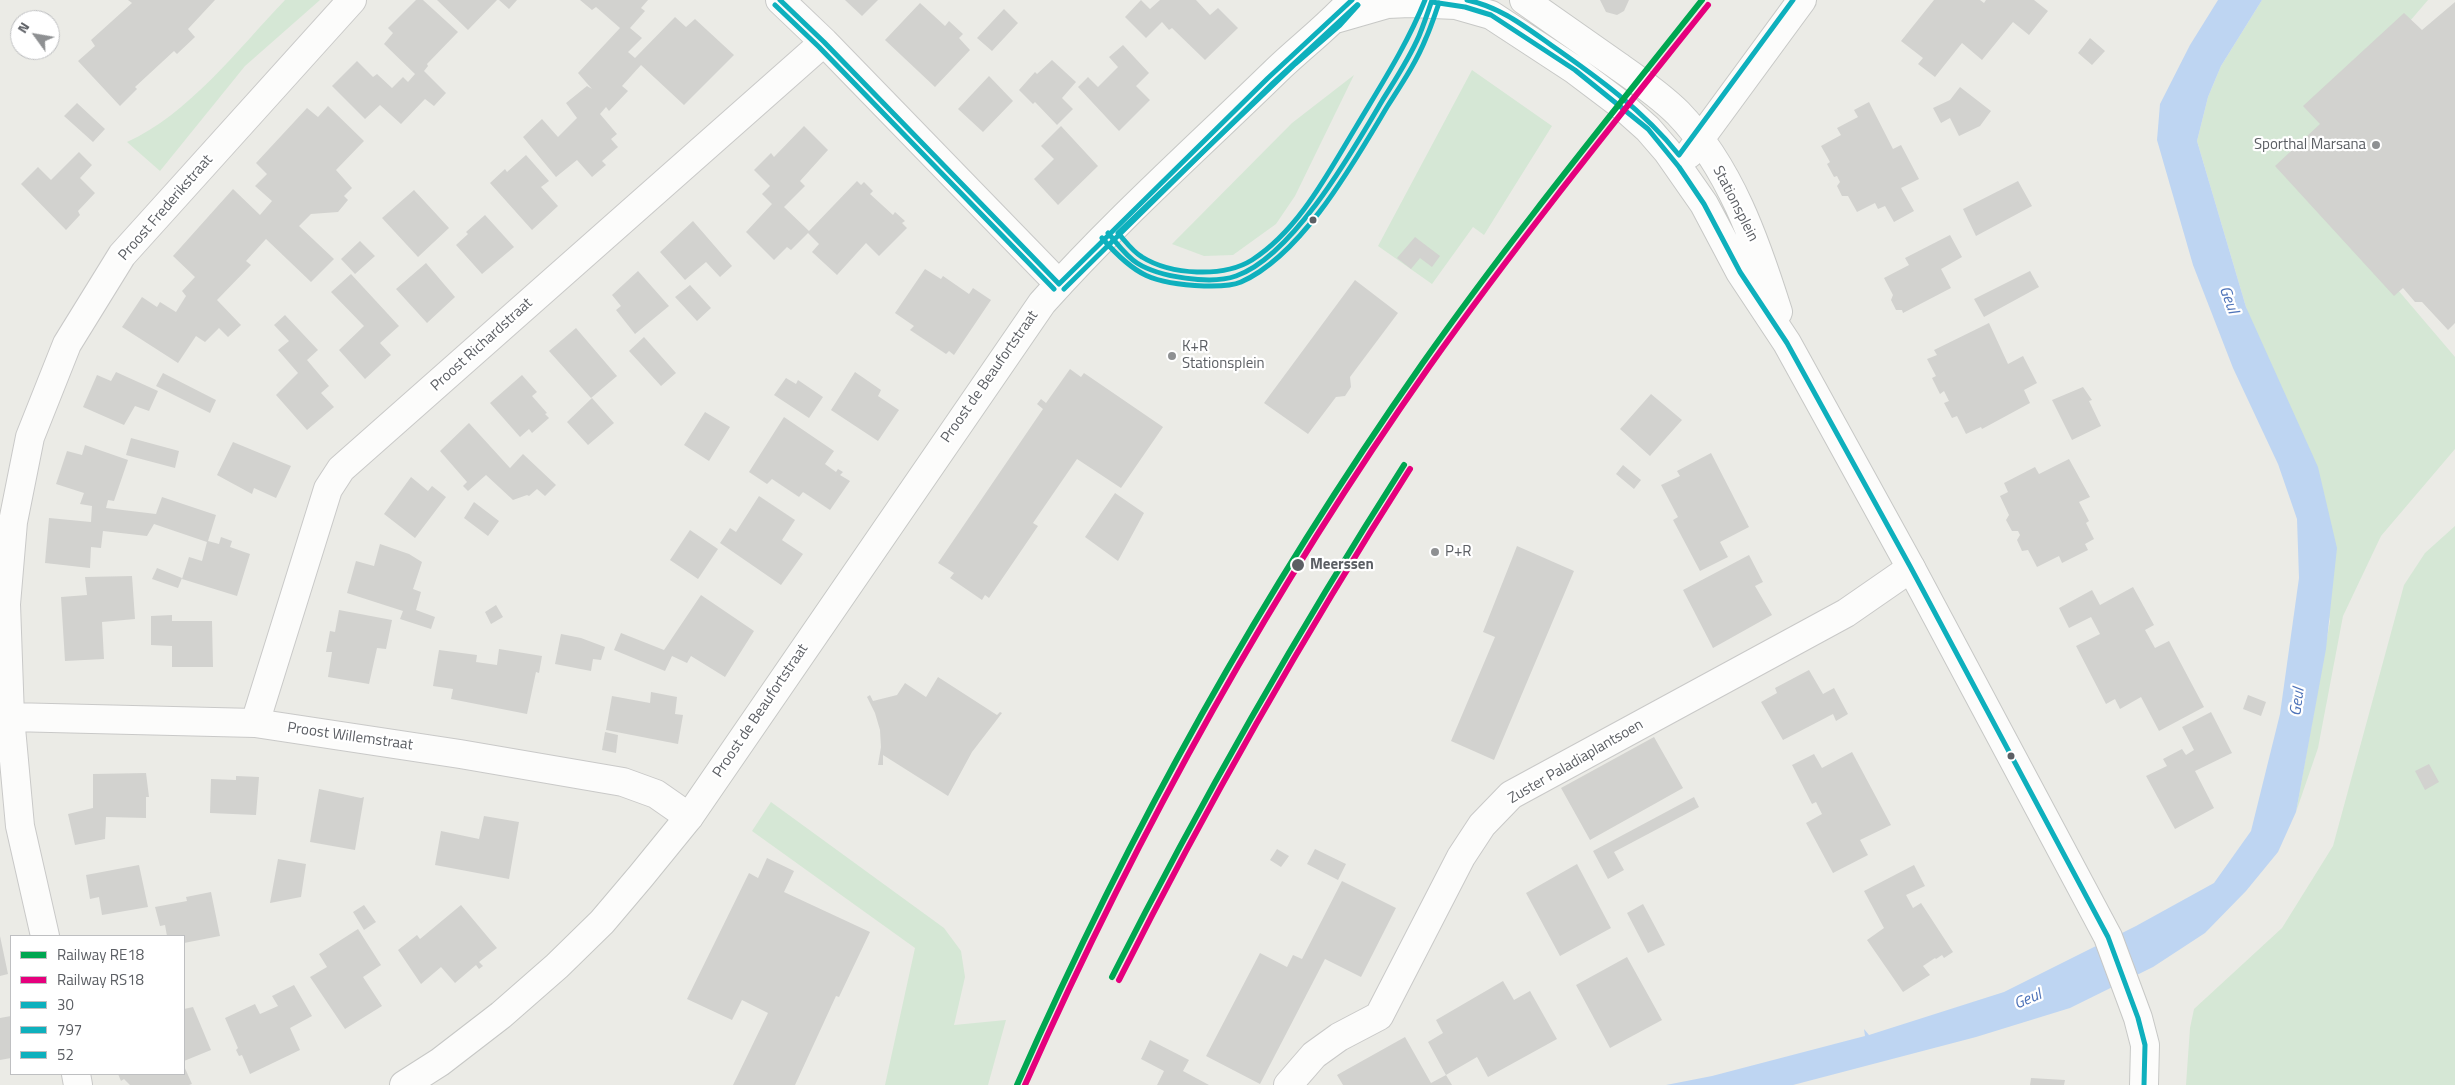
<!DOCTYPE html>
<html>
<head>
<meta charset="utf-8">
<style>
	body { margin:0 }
	#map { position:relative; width:2455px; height:1085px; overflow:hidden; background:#ebebe6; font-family:"Titillium Web",sans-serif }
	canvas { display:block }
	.legend { position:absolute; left:10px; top:935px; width:175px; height:140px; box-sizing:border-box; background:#fff; border:1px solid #bebfc1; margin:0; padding:6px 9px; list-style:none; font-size:15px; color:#5c5f64 }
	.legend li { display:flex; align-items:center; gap:10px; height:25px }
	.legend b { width:25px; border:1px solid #bebfc1 }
	.north { position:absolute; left:10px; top:10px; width:50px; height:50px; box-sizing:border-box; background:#fff; border:1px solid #bebfc1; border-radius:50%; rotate:302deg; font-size:14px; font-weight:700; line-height:20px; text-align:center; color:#5c5f64 }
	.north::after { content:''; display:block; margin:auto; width:18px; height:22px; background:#8e9092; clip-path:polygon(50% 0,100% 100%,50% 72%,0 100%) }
</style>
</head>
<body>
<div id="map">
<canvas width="2455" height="1085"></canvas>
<ul class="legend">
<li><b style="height:6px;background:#00a651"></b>Railway RE18</li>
<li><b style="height:6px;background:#e5007d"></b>Railway RS18</li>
<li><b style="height:6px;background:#0eb0bd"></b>30</li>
<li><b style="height:6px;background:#0eb0bd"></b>797</li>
<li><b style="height:6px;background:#0eb0bd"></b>52</li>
</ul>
<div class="north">N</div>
</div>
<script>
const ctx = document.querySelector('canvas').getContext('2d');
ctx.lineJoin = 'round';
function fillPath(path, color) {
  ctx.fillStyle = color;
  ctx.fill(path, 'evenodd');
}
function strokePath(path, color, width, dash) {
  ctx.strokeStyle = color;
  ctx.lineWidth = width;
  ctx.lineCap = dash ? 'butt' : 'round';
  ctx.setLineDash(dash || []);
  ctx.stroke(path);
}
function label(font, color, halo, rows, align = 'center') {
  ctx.font = font + ' "Titillium Web",sans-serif';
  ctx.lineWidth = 4.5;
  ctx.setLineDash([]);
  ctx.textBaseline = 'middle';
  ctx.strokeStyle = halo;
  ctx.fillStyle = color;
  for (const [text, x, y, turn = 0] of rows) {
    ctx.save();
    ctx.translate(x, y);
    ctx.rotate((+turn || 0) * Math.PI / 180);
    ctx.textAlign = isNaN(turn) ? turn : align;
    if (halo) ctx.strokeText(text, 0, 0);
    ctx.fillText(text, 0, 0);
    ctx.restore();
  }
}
fillPath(new Path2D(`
	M285 0H320L245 66 160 171 127 142C188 115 239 48 285 0Z
	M2262 0H2428L2289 162 2455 357V449L2381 536 2343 616 2318 748 2296 812 2330 621 2246 307 2197 141 2208 97 2221 66Z
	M1472 70 1552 126 1484 235 1473 227 1432 284 1378 246Z
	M1354 75 1295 196 1276 224 1233 255 1204 256 1172 244 1292 123Z
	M2455 526V1085H2186L2190 1028 2194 1009 2282 928 2333 846 2404 585 2425 553Z
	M771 802 944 928 961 951 965 977 954 1025 1006 1020 988 1085H885L915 948 752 831Z`), '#d5e7d5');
fillPath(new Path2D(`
	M2218 0H2262L2221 66 2208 97 2197 141 2246 307 2318 467 2337 548 2326 649 2296 812 2278 852 2246 891 2205 933 2153 967 2070 1008 1976 1037 1793 1085H1666L1712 1076 1865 1036 1864 1029 1869 1035 2004 992 2136 926 2214 883 2251 831 2280 714 2299 578 2297 519 2278 464 2233 368 2193 265 2157 140 2160 104 2190 45Z`), '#bed5f2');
fillPath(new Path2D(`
	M128 0H215L188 29 195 37 177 54 174 51 135 87 137 89 120 106 78 61 95 46 91 40 132 3Z
	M416 0H423L458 32 427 64 428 66 424 71 446 93 434 106 425 99 401 124 380 105 365 119 332 86 357 61 373 77 377 74 392 88 403 77 408 82 415 74 384 44 393 33 388 28Z
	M437 0H497L468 30Z
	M499 0H517L509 9Z
	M580 0H648L641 8 645 11 630 28 642 38 628 52 635 58 675 17 686 27 695 19 734 55 684 105 641 65 622 86 628 91 609 111 606 107 600 114 617 134 611 139 618 147 602 161 606 165 592 177 577 160 556 177 523 137 542 119 558 137 577 118 566 103 587 86 592 89 578 73 620 28 596 7 592 10Z
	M845 0H878L862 16Z
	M1141 0 1150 9 1160 0H1196L1210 15 1218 8 1238 28 1205 60 1172 28 1169 30 1162 22 1146 38 1125 17Z
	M1600 0H1629L1624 11 1617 15 1606 12Z
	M1934 0H1980L1984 3 1986 0H2034L2048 11 2029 35 2013 22 1982 60 1962 43 1935 77 1918 64 1923 58 1901 41Z
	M2455 2V323L2448 330 2422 302H2415L2403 288 2394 296 2275 166 2320 124 2303 106 2404 13 2422 30Z
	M920 3 945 26 949 21 963 34 959 38 970 50 935 87 885 40Z
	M1004 9 1018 23 992 51 977 38Z
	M2090 38 2105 51 2092 65 2078 53Z
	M1123 45 1149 73 1136 86 1150 100 1119 131 1078 87 1088 77 1098 87 1118 67 1109 57Z
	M1052 60 1076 82 1062 98 1073 109 1057 125 1035 102 1033 104 1019 90 1035 72 1037 74Z
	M989 76 1013 101 983 132 958 109Z
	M1960 87 1991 111 1980 126 1959 136 1950 118 1941 123 1933 108 1950 100Z
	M1869 102 1893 149 1901 145 1919 179 1901 188 1914 211 1894 222 1885 206 1878 209 1875 203 1857 212 1848 196H1842L1837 186 1840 182 1837 176 1834 177 1827 164 1830 162 1821 146 1841 135 1837 128 1858 117 1854 110Z
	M77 103 105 129 93 142 64 116Z
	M328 106 364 141 336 170 352 188 344 196 348 200 338 212 311 214 299 226 334 259 311 282 266 239 246 261 251 265 217 300 241 325 228 337 219 328 205 342 196 336 178 363 122 327 142 297 157 307 160 302 176 312 186 296 182 291 195 277 173 256 233 189 260 215 272 201 255 186 267 174 256 163 307 108 318 117Z
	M804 126 828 150 800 181 805 186 784 207 809 231 857 181 861 185 864 182 873 191 870 194 893 215 895 212 905 221 902 223 907 228 879 256 866 243 837 275 812 252 819 244 808 233 791 250 787 247 774 260 746 232 772 204 762 194 770 186 754 170 771 153 774 157Z
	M1061 126 1098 166 1058 205 1034 179 1054 159 1041 146Z
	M79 152 92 165 80 178 95 193 78 211 80 215 66 230 21 184 38 167 51 180Z
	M526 155 549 181 541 187 558 206 532 230 490 183 505 169 507 172Z
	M2018 181 2032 206 1976 236 1963 209Z
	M414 190 449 228 418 257 382 218Z
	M485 215 514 247 482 274 456 245 468 234 466 232Z
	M693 221 732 266 720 277 706 262 685 280 660 252Z
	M1950 235 1962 257 1941 269 1951 288 1903 313 1902 310H1896L1891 300 1893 295 1884 278 1909 265 1905 258Z
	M1415 237 1440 256 1432 267 1420 258 1411 269 1397 258Z
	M360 241 375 256 355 274 341 259Z
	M426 263 455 297 427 323 396 289Z
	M925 269 941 279 943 276 969 294 973 288 991 300 954 355 949 351 946 354 910 330 914 326 895 313Z
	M638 271 669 306 635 334 616 310 621 306 612 295Z
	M2030 271 2039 287 1984 317 1974 299Z
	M351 274 399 326 380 343 391 355 365 379 339 350 364 326 331 292Z
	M1355 280 1398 313 1350 377 1351 387 1345 396 1336 397 1308 434 1264 403Z
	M690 285 711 308 697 321 675 297Z
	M285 315 318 350 307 360 329 386 321 393 334 407 307 430 276 395 298 373 278 350 289 341 274 325Z
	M1989 323 2008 364 2023 356 2037 383 2024 390 2030 403 1982 429 1981 427 1966 434 1957 416 1952 418 1944 403 1949 401 1944 391 1940 394 1932 378 1936 376 1927 359 1937 355 1934 350Z
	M576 328 617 376 591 398 549 351Z
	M644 337 676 373 661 386 629 351Z
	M1070 369 1081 377 1084 373 1163 427 1121 488 1077 459 1033 523 1038 526 989 598 985 595 982 600 950 578 954 573 938 563 1043 409 1037 404 1041 399 1046 403Z
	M116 372 158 391 149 411 135 406 124 425 83 407 97 375 111 381Z
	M855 372 881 390 878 396 899 410 878 441 831 410Z
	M163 373 216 400 210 413 156 386Z
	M522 375 537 392 532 396 547 413 545 414 549 418 532 433 529 429 520 437 490 403Z
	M786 378 796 384 798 380 823 397 809 418 774 395Z
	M2083 387 2092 400 2089 401 2101 426 2072 440 2052 400Z
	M1651 394 1682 420 1650 456 1620 429Z
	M592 398 614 423 588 445 567 422Z
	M705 412 730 427 709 461 684 445Z
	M784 417 834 451 825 464 836 472 838 469 843 472 840 475 850 481 830 510 803 492 799 497 772 479 767 484 749 472Z
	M469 423 510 468 523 454 556 485 545 496 537 489 529 496 527 495 513 500 486 475 468 491 463 486 467 482 440 451Z
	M131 438 179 451 175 468 126 455Z
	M233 442 291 466 276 498 254 488 252 494 217 475Z
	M85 445 128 460 114 501 108 500 106 508 156 514 162 497 216 515 208 541 219 544 221 537 232 541 230 547 250 554 237 596 182 579 189 557 202 561 207 542 154 524 147 536 103 531 101 548 91 547 90 568 45 563 49 518 91 522 92 506 80 504 84 493 56 484 67 451 82 455Z
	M1711 453 1749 527 1720 542 1728 557 1700 571 1673 520 1678 517 1661 485 1680 476 1677 471Z
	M2069 459 2090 497 2079 502 2089 521 2086 523 2094 539 2085 544 2088 550 2062 563 2059 556 2037 567 2028 550 2022 551 2017 540 2020 535 2018 531H2012L2006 520 2009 515 2000 496 2008 492 2004 483 2035 467 2039 474Z
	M1623 465 1641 480 1634 489 1616 474Z
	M411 477 428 491 432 486 446 497 415 538 384 514Z
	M1115 493 1144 513 1118 561 1085 537Z
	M759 496 795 520 782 540 803 554 781 585 720 543 730 528 736 532Z
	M474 502 499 521 488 536 464 518Z
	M690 530 718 549 698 579 670 560Z
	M380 544 409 554 422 562 413 589 421 592 416 610 435 617 431 629 400 619 403 611 347 593 356 561 374 566Z
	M1517 546 1574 571 1494 760 1451 741 1495 637 1483 632Z
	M1749 555 1763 582 1755 586 1772 615 1713 648 1683 590Z
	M157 568 182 578 178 588 152 579Z
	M132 576 135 619 102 622 104 659 65 661 61 597 87 595 85 577Z
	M2133 587 2154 625 2145 630 2155 648 2169 641 2204 707 2159 731 2141 697 2120 709 2115 699 2106 704 2076 646 2100 634 2091 617 2069 628 2059 608 2092 590 2100 605Z
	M701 595 754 631 725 677 691 656 687 663 672 656 665 671 614 650 621 633 664 650Z
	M496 605 503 617 491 624 485 612Z
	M339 610 392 620 386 649 377 648 369 684 328 677 332 652H326L330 631 335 632Z
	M172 615V621H212L213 667H172V646L151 645V616Z
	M561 634 581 638 605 647 601 660 593 659 591 671 555 664Z
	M499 649 542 656 539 673 536 672 527 714 451 699 453 689 433 686 439 650 477 655 476 662 497 665Z
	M1809 670 1823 694 1834 688 1848 714 1836 721 1833 714 1783 740 1761 702 1777 693 1775 688Z
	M938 677 997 715 1000 712 1002 713 972 752 948 796 883 755V765H878L881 747 880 730 875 713 867 697 870 695 873 701 897 695 905 683 926 697Z
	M651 692 677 697 675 714 683 715 678 744 606 730 612 696 650 703Z
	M2248 695 2266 702 2261 716 2243 709Z
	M2211 712 2232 753 2195 771 2214 808 2175 829 2146 776 2167 766 2163 759 2182 749 2186 755 2194 750 2182 727Z
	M605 732 618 735 616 753 602 750Z
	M1654 737 1683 788 1590 840 1561 788Z
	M1852 752 1891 825 1860 840 1868 855 1833 873 1806 823 1822 814 1816 802 1812 804 1792 765 1814 754 1822 768Z
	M2429 764 2439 782 2425 790 2415 771Z
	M146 773 149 797H146V818L106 817 105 839 75 845 68 814 93 808V774Z
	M236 776 259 777 256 815 210 813 211 779 236 780Z
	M319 789 361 798 364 797 355 850 310 842Z
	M1694 797 1699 807 1614 852 1624 870 1608 879 1593 851Z
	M484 816 519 822 509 879 435 865 441 831 479 839Z
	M1277 849 1289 856 1281 867 1270 860Z
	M1315 849 1346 864 1338 880 1307 864Z
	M767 858 794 871 784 892 870 932 839 997 836 996 795 1085H733L768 1013 742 1000 732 1020 687 999 749 873 758 878Z
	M278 859 306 864 301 897 270 903Z
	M1577 864 1611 928 1560 956 1526 893Z
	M139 865 148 907 102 915 99 897 90 899 86 875Z
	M1914 865 1925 886 1906 895 1913 908 1921 903 1953 952 1944 958 1942 955 1936 959 1935 958 1923 966 1930 975 1903 992 1867 940 1884 928 1864 891Z
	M1342 881 1396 908 1361 977 1325 959 1260 1084 1206 1056 1260 953 1287 967 1293 955 1302 959Z
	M211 892 220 936 184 943V936H167L165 925 160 926 155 907 187 901 186 897Z
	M1643 904 1665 945 1648 953 1627 913Z
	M364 905 376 922 364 930 353 912Z
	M461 905 497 948 479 962 483 966 479 969 476 965 455 983 441 967 421 984 398 950 417 935 420 939Z
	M358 929 381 965 363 977 382 1006 345 1029 310 977 327 967 319 954Z
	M0 936 8 974 0 976Z
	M1627 957 1662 1020 1610 1048 1576 985Z
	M1503 981 1514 1000 1530 991 1557 1039 1488 1077 1477 1057 1446 1075 1428 1042 1443 1033 1436 1020Z
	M294 985 312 1016 290 1028 300 1050 250 1074 242 1055 239 1056 236 1050 238 1048 225 1018 255 1004 260 1014 278 1006 272 996Z
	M193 1007 211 1050 184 1061V1009Z
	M11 1016V1058L0 1060V1018Z
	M1405 1037 1431 1083 1446 1075 1452 1085H1343L1337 1075Z
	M1150 1040 1189 1060 1183 1071 1209 1085H1157L1164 1071 1141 1059Z
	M184 1066 192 1084 189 1085H130L124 1079 121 1081 118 1074H184Z
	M2031 1078 2065 1080 2064 1085H2030Z`), '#d2d2cf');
const street = new Path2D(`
	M780 0 824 42 1059 284
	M0 719 10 717 255 723 460 754 623 782 656 794 689 817
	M255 723 328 489 341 469 824 42
	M45 936 20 826 10 717 6 604 13 522 30 437 67 344 122 255 352 0
	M76 1074 78 1085
	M1288 1085 1314 1055 1339 1037 1379 1016 1461 857 1482 825 1511 795 1846 613 1911 568`);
const secondary = new Path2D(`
	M1524 0C1555 22 1587 44 1618 66 1638 80 1660 95 1678 113 1730 167 1756 242 1778 312
	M1335 19 1387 4 1410 3 1456 5 1491 15 1575 70 1620 104 1648 129 1667 151 1704 204 1740 272 1787 343 1911 568 2108 937 2138 1018 2145 1045 2144 1085
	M1689 154 1802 0
	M404 1085 440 1062 501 1015 557 966 602 922 641 876 689 817 1042 303C1115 221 1198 147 1277 70 1302 46 1329 26 1352 0`);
strokePath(street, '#c9c9c8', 30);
strokePath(secondary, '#c7c8c6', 30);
strokePath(street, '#fcfcfb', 28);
strokePath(secondary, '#fcfcfb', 28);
strokePath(new Path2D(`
	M780 0 824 42 1059 284
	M1432 2 1465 7 1491 15 1575 70 1648 129 1679 167 1704 204 1740 272 1787 343 1911 568 2108 937 2138 1018 2145 1045 2144 1085
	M1108 233C1117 243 1125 255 1137 263 1159 277 1211 285 1236 276 1293 256 1352 152 1382 101 1395 80 1409 59 1419 36 1424 24 1428 12 1432 0
	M1059 284 1268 78 1352 0`), '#0eb0bd', 5);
strokePath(new Path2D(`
	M775 5 819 47 1054 289
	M1102 238C1135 276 1153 284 1204 286 1215 286 1230 287 1241 282 1302 255 1353 164 1387 107 1401 85 1416 63 1426 38 1431 27 1435 14 1439 3
	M1064 289 1273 83 1357 5`), '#0eb0bd', 5);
strokePath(new Path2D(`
	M1467 0C1500 7 1524 26 1551 45 1597 77 1643 110 1679 155L1793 0
	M1358 5 1340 25 1295 64 1118 233C1126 242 1133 252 1142 257 1171 275 1223 278 1252 260 1299 230 1328 173 1356 127 1381 85 1407 45 1425 0`), '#0eb0bd', 5);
strokePath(new Path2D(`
	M1112 977C1201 801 1298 631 1404 465
	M1017 1085C1130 829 1261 594 1422 364 1510 239 1607 120 1702 0`), '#00a651', 6);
strokePath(new Path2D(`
	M1119 980C1207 805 1304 635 1410 469
	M1025 1085C1137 833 1270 593 1429 367 1517 243 1613 124 1708 5`), '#e5007d', 6);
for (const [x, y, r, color] of [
	[2376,145,5,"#8e9092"],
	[1313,220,4.5,"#5c5f64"],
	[1172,356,5,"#8e9092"],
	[1435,552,5,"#8e9092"],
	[1298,565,7,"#5c5f64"],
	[2011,756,4.5,"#5c5f64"]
]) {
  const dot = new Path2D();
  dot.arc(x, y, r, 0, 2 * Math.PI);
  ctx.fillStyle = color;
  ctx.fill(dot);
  strokePath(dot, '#fff', 2);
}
label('15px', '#5c5f64', '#fff', [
	["Sporthal Marsana",2366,145,"right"],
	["K+R",1182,347],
	["Stationsplein",1182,364],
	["P+R",1445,552]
], 'left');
label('15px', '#5c5f64', '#fff', [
	["Stationsplein",1735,204,63],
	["Proost Frederikstraat",166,208,-49],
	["Proost Richardstraat",482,345,-42],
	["Proost de Beaufortstraat",990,377,-55],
	["Proost de Beaufortstraat",761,711,-56],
	["Proost Willemstraat",350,737,8],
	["Zuster Paladiaplantsoen",1576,762,-30]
]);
label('bold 15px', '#5c5f64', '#fff', [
	["Meerssen",1310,565]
], 'left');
label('italic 16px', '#4f74b9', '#fff', [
	["Geul",2228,300,70],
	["Geul",2298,702,-82],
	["Geul",2028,1000,-23]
]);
</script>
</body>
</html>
